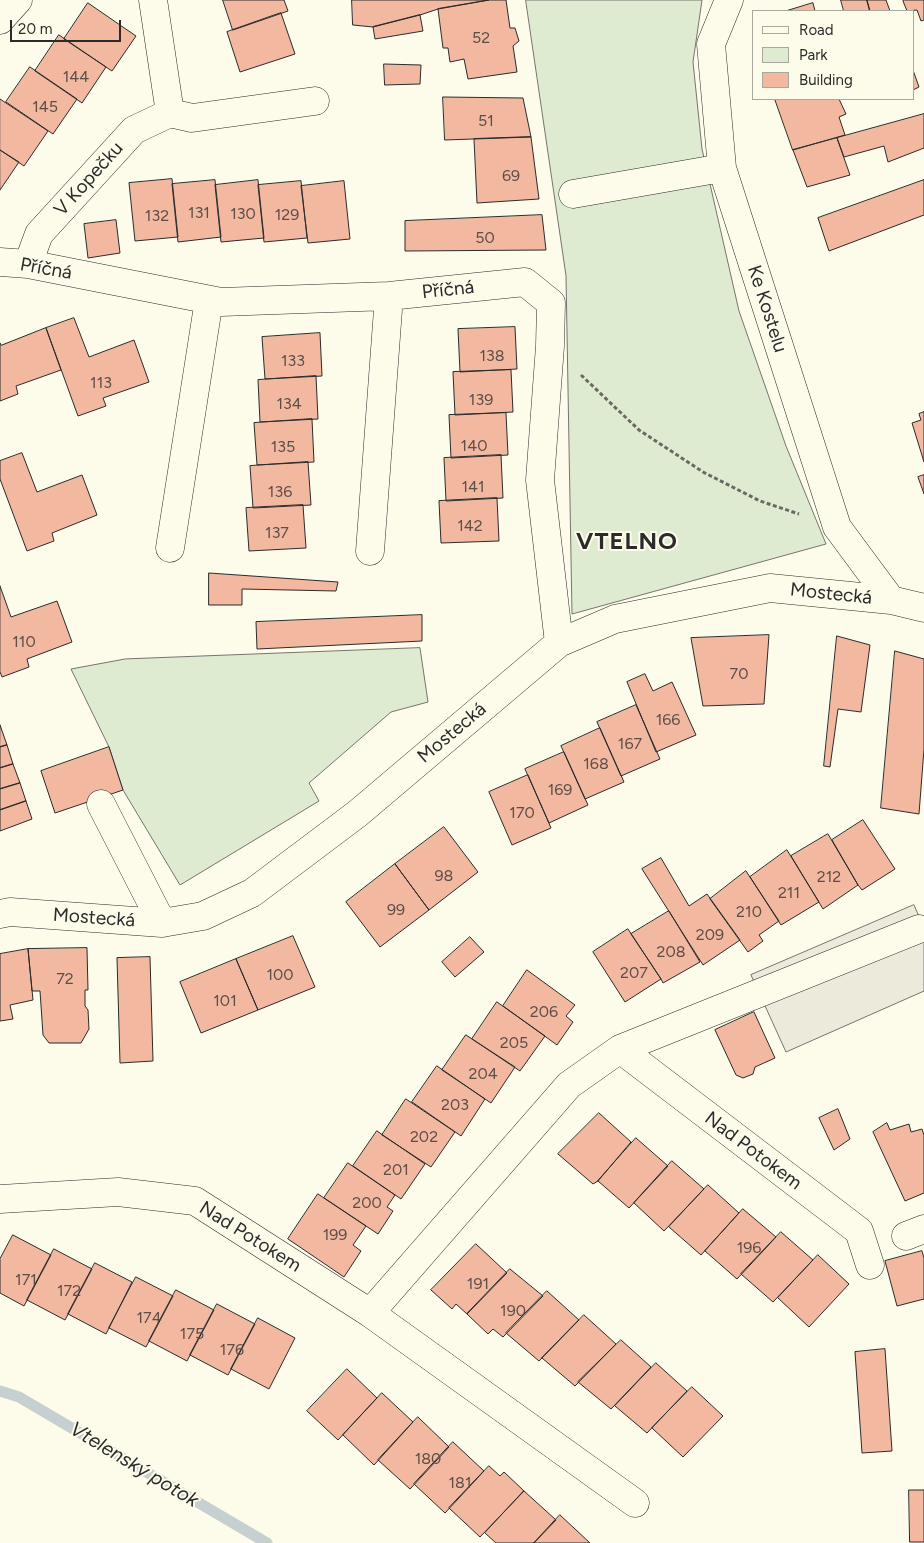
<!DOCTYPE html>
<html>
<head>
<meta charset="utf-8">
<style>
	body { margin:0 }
	#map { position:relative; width:924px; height:1543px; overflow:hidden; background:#fdfbea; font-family:Figtree,sans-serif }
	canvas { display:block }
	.legend { position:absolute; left:752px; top:10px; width:162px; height:90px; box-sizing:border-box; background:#fdfbea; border:1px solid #a9a89e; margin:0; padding:6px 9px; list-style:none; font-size:15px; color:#2b2b2b }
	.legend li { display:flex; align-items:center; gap:10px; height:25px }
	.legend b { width:25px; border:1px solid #a9a89e }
	.scale { position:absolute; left:10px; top:20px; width:111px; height:22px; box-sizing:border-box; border:2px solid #2b2b2b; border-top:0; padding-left:6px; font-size:15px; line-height:18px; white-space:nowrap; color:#2b2b2b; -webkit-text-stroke:4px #fdfbea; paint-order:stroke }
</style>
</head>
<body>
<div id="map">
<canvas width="924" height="1543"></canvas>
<ul class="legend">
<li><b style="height:6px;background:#fdfbea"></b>Road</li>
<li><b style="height:14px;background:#deebd1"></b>Park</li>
<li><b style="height:14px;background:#f2b8a0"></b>Building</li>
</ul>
<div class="scale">20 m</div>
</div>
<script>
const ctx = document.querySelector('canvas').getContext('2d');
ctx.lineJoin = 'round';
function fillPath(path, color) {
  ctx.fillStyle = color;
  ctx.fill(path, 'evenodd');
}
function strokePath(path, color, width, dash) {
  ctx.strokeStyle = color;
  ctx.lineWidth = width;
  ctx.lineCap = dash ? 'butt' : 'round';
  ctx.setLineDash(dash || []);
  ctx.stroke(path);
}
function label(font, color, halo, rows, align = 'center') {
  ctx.font = font + ' Figtree,sans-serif';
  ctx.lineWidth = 4;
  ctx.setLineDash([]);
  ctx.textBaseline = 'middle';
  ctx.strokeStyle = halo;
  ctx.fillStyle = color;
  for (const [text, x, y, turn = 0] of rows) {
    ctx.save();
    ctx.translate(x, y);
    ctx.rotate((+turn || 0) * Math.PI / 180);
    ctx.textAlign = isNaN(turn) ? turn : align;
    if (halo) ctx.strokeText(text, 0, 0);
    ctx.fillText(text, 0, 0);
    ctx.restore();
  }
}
const green = new Path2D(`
	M526 0H702L693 62 702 149 739 311 786 446 826 544 572 614 566 276Z
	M420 648 428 702 391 712 309 783 319 801 180 885 123 790 109 747 71 669 125 659Z`);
fillPath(green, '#deebd1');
strokePath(green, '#74746e', 1);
const parking = new Path2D(`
	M914 905 924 928V991L786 1052 751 975Z`);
fillPath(parking, '#eceadb');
strokePath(parking, '#74746e', 1);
strokePath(new Path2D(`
	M0 1391 19 1397 267 1543`), '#c7d0d0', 11);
const building = new Path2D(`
	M223 0H284L288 11 233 30Z
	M352 0H489L438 9 420 15 373 27 353 25Z
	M489 0H506L510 28H515L519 41 513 46 517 72 468 79 464 59 450 62 448 48H443L438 9Z
	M841 0H867L870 11H844Z
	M867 0H886L890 11H870Z
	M905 0H924V20L921 21 917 10 907 11 903 1Z
	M88 3 136 36 112 71 64 39Z
	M813 3 815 11H786Z
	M281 13 295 54 240 72 227 32Z
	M420 15 423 31 375 39 373 27Z
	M59 35 106 67 82 103 35 71Z
	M384 64 421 65 420 84 385 85Z
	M30 67 77 99 53 134 6 102Z
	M913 70 919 87 913 90Z
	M443 97 523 98 531 137 445 140Z
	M0 99 48 131 24 166 0 150Z
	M775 99H839L846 114 839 117 845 135 793 150Z
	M924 114V148L888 162 884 146 844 157 837 138Z
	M531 137 539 199 477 203 474 139Z
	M837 138 850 175 807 187 793 150Z
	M0 150 19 162 0 190Z
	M172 179 178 237 135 241 129 183Z
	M215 180 221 237 178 242 172 184Z
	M258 180 264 238 221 242 215 185Z
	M924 180V215L829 251 818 218Z
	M301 181 307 238 264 242 258 185Z
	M344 181 350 239 308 243 301 186Z
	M542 215 546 250 405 251V221Z
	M116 220 120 253 88 258 84 224Z
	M74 318 89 357 134 340 149 382 103 398 106 406 78 416 46 328Z
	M515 327 517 369 460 372 458 329Z
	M46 328 61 370 16 386 18 394 0 401V343L1 345Z
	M320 333 322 376 265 379 262 337Z
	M511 370 513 412 455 415 453 372Z
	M316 376 318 419 260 422 258 380Z
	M924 412V462L912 423 921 420 919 414Z
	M506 413 508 455 451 458 449 415Z
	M312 419 314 462 257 465 254 423Z
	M22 453 37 492 82 475 97 515 52 533 54 541 27 551 0 479V461Z
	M501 455 503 498 446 501 444 458Z
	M308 462 311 505 253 508 250 466Z
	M924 475V494L918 477Z
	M497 498 499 541 441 543 439 501Z
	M303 505 306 548 249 551 246 508Z
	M209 573 338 582 336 591 242 589V605H209Z
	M0 586 11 617 57 601 72 642 27 659 29 667 2 677 0 672Z
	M422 615V641L257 649 256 622Z
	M769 635 764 704 703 706 691 638Z
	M837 636 870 645 861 712 838 709 830 767 824 766Z
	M895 651 924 659V749L919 814 881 808Z
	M645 674 653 691 672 682 696 735 656 752 627 682Z
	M636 705 660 759 621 776 597 722Z
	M0 725 7 745 0 747Z
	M600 728 624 782 585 799 561 746Z
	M7 745 13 764 0 768V747Z
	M109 747 123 790 55 813 41 771Z
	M564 752 588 805 549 823 525 769Z
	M13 764 20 783 0 789V768Z
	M528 775 551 828 512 845 489 792Z
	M20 783 26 801 0 810V789Z
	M26 801 32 819 0 831V810Z
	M863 820 895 869 862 890 858 885 832 840Z
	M444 827 478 872 429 910 395 864Z
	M828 834 858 885 823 909 791 856Z
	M787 850 819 902 781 925 750 877Z
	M661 858 689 906 707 894 740 940 703 965 642 869Z
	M395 864 429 910 380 947 346 902Z
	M746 871 779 921 759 935 763 941 748 952 710 899Z
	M669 911 700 962 663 983 661 979 631 934Z
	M628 929 661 979 625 1002 593 952Z
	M293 936 315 987 258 1010 236 959Z
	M470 937 484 952 455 977 442 962Z
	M87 948 88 990H85V1006L88 1010 89 1029 81 1043H49L43 1035 40 991H32L28 949Z
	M28 949 33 1000 10 1005 13 1019 0 1021V954Z
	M150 957 153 1061 120 1063 117 958Z
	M236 959 258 1010 201 1033 180 982Z
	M527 970 575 1005 566 1016 573 1022 557 1045 503 1006Z
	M497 1002 545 1036 520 1071 472 1039Z
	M754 1012 775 1058 755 1067 753 1074 743 1078 736 1075 715 1030Z
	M466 1035 515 1067 491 1103 442 1070Z
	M437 1066 485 1099 461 1136 412 1102Z
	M406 1099 455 1132 431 1167 382 1135Z
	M838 1109 850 1139 834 1150 819 1118Z
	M599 1113 631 1142 598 1181 593 1184 558 1154Z
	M887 1123 890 1130 909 1124 911 1132 922 1129 924 1135V1193L905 1201 873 1132Z
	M377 1131 425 1164 401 1199 353 1166Z
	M636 1138 668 1166 629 1208 598 1181Z
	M672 1161 704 1189 664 1231 634 1203Z
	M348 1163 395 1195 387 1207 393 1211 378 1234 324 1198Z
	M708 1185 739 1213 701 1255 669 1227Z
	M318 1194 366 1226 353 1245 361 1251 344 1277 288 1239Z
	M743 1209 776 1237 737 1279 705 1251Z
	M781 1232 813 1260 773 1302 741 1274Z
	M13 1235 51 1255 24 1306 0 1293V1259Z
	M476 1244 507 1273 467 1314 456 1304 452 1309 431 1290Z
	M54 1249 92 1269 65 1320 27 1300Z
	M922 1251 924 1258V1299L897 1306 885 1261Z
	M818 1255 849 1284 809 1327 778 1298Z
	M95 1263 132 1282 106 1334 68 1314Z
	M510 1269 543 1296 503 1337 493 1329 488 1334 467 1314Z
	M136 1277 173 1296 146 1347 109 1328Z
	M176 1290 214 1310 187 1361 149 1341Z
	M547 1291 579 1320 539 1361 506 1333Z
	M217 1304 255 1324 228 1375 190 1355Z
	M584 1315 616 1344 575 1386 542 1358Z
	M258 1318 295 1338 269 1389 231 1369Z
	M621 1340 651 1367 611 1409 578 1382Z
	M885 1349 892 1451 862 1453 855 1352Z
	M656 1363 687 1391 647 1433 615 1406Z
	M347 1369 377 1398 338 1440 307 1411Z
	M692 1387 723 1416 683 1457 652 1428Z
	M382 1393 413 1422 374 1465 343 1435Z
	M418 1417 449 1447 410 1489 378 1460Z
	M453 1442 484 1471 445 1513 414 1484Z
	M489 1466 500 1476 504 1472 524 1491 480 1537 449 1508Z
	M909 1490H924V1542H910Z
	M524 1491 556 1520 534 1543H496L485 1533Z
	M560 1515 590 1543H534Z`);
fillPath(building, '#f2b8a0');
strokePath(building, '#2b2b2b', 1);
const minor = new Path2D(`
	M153 0 170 113
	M729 0 711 44 722 168 837 527 891 600
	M0 20 18 0
	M573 194 722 168
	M0 262 28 264 221 302 389 296 525 282 551 303 550 346 540 480 559 643
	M28 264 39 234 134 130 170 113 192 118 315 101
	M170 548 209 300
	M370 551 389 296
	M101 804 162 923
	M0 914 10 912 162 923 203 916 252 893 357 814 559 643 615 619 770 588 891 600 924 608
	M620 1049 859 1231 870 1265
	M0 1199 118 1192 195 1201 370 1313 635 1503
	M906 1236 924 1229
	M370 1313 569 1085 620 1049 919 929`);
strokePath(minor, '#2b2b2b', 29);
strokePath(new Path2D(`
	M581 375 639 430 703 472 760 501 799 514`), '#6a6964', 3, [4, 2.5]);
strokePath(minor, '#fdfbea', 28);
label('16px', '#5d4e48', null, [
	["52",481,38],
	["144",76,77],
	["145",45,107],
	["51",486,121],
	["69",511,176],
	["131",199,213],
	["130",243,214],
	["129",287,215],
	["132",157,216],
	["50",485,238],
	["138",492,356],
	["133",293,361],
	["113",101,383],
	["139",481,400],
	["134",289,404],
	["140",474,446],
	["135",283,447],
	["141",473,487],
	["136",280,492],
	["142",470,526],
	["137",277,533],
	["110",24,642],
	["70",739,674],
	["166",668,720],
	["167",630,744],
	["168",596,764],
	["169",560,790],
	["170",522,813],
	["98",444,876],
	["212",829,877],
	["211",789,893],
	["99",396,910],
	["210",749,912],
	["209",710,935],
	["208",671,952],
	["207",634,973],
	["100",280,975],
	["72",65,979],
	["101",225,1001],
	["206",544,1012],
	["205",514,1043],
	["204",483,1074],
	["203",455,1105],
	["202",424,1137],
	["201",396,1170],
	["200",367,1203],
	["199",335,1235],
	["196",749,1248],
	["171",26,1280],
	["191",478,1284],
	["172",69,1291],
	["190",513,1311],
	["174",149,1318],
	["175",192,1334],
	["176",232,1350],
	["180",428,1459],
	["181",460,1483]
]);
label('19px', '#2b2b2b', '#fdfbea', [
	["V Kopečku",89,179,-48],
	["Příčná",46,269,10],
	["Příčná",448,290,-6],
	["Ke Kostelu",767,309,72],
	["Mostecká",831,594,6],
	["Mostecká",452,733,-40],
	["Mostecká",94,918,4],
	["Nad Potokem",753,1151,37],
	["Nad Potokem",250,1237,32]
]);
label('italic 20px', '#2b2b2b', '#fdfbea', [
	["Vtelenský potok",134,1465,31]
]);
ctx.letterSpacing = '1px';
label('bold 24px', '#2b2b2b', '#fdfbea', [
	["VTELNO",627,542]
]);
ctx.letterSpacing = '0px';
</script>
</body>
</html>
